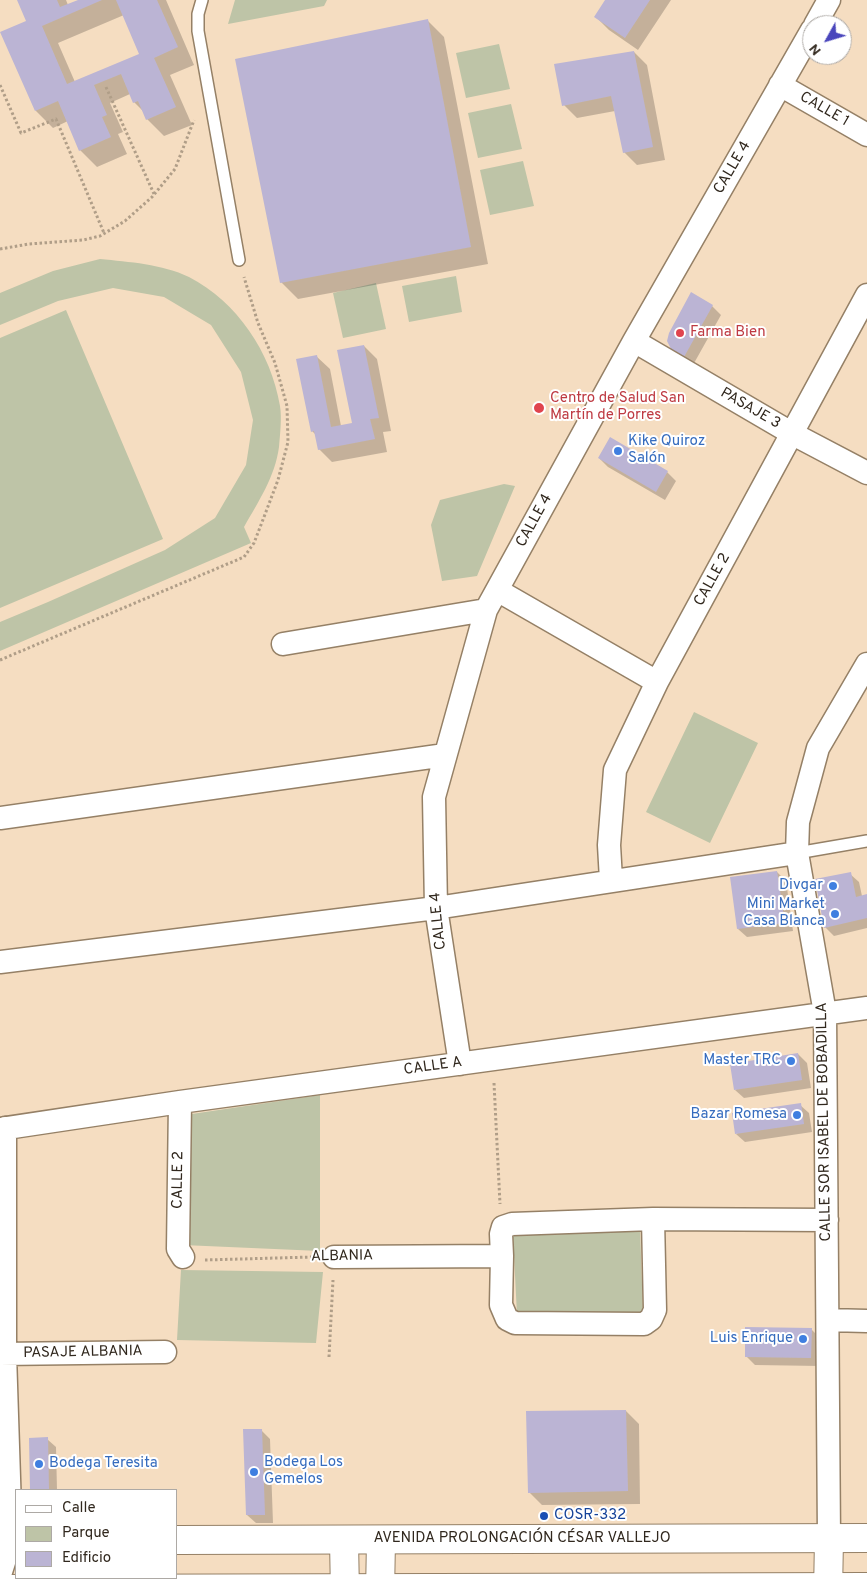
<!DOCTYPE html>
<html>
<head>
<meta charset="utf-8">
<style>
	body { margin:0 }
	#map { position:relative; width:867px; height:1594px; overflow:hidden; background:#f5ddc1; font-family:Overpass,sans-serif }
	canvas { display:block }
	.legend { position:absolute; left:15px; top:1489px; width:162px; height:90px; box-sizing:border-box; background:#fff; border:1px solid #ada9a5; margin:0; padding:6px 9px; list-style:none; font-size:15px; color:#31281e }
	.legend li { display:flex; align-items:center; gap:10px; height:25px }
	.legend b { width:25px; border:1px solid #ada9a5 }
	.north { position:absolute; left:802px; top:15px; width:50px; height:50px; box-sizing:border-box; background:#fff; border:1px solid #ada9a5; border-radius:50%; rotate:231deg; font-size:14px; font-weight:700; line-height:20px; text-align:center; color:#31281e }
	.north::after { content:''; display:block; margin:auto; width:18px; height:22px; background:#4a46bc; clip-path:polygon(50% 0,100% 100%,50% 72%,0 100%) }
</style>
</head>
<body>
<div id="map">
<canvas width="867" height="1594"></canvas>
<ul class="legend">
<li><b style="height:6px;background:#fff"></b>Calle</li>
<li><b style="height:14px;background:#bec4a7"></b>Parque</li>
<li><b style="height:14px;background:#bbb4d4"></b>Edificio</li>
</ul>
<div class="north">N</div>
</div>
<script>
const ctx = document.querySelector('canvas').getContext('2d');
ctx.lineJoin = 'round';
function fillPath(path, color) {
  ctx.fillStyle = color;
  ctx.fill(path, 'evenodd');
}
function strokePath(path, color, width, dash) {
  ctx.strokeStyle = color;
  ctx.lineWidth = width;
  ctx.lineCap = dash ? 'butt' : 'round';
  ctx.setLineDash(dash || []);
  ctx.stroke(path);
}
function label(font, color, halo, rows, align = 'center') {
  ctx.font = font + ' Overpass,sans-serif';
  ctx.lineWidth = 4;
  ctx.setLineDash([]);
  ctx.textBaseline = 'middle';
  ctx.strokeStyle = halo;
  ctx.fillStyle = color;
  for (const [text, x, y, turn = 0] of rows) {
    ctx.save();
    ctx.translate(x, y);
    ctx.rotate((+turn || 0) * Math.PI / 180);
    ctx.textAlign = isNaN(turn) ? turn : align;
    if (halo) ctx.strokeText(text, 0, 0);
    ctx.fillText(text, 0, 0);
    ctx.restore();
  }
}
fillPath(new Path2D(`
	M235 0H327L324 6 228 24Z
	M499 44 510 89 466 98 456 53Z
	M511 104 522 149 478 158 468 113Z
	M523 161 534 206 490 215 480 170Z
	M100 259C129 262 162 264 189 277 237 302 271 352 280 406 282 418 280 435 279 447 275 477 258 502 244 527L251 543 0 651V622L48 602 165 550 215 518 246 465 253 420 241 372 211 325 164 297 113 288 58 301 0 325V293L53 271Z
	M456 276 462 312 409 322 402 286Z
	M376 283 386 329 343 338 333 293Z
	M66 310 163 539 0 608V338Z
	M504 484 515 486 477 576 442 581 431 525 440 500Z
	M694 712 758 743 710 843 646 812Z
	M320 1095V1251L183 1245 185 1115Z
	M640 1228 643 1313 517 1315 513 1235Z
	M181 1270 323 1272 316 1343 177 1340Z`), '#bec4a7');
fillPath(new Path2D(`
	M19 0H66L68 5 81 0H166L194 65 170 75 192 125 164 136 147 119 144 112 134 102 130 94 110 103 123 132 118 134 127 154 97 167 80 150 68 121 53 128 36 111 28 21ZM124 15 141 54 75 82 58 43Z
	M607 0H671L638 50 609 30 596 17Z
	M427 20 444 37 488 264 298 299 281 282Z
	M634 52 647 65 665 160 637 165 624 152 615 111 577 118 564 105Z
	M712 306 721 315 693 365 681 357 672 348Z
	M364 346 377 359 391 431 383 432 387 452 332 462 319 449 316 435 312 431 316 356 330 369 341 426 353 424Z
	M599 458 667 472 676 481 665 500 608 467Z
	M777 872 786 881 793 931 747 937 738 929Z
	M850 874 859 882 862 896 867 895V928L834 936 825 927Z
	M798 1054 807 1063 811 1088 744 1098 735 1090Z
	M800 1105 809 1113 812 1132 745 1142 736 1134Z
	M811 1329 820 1338V1366L755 1365 746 1356Z
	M626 1411 639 1424 640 1504 542 1505 529 1492Z
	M261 1430 270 1439 273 1523H256L247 1515Z
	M30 1439H47L56 1447 57 1490H32Z`), '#0003');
fillPath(new Path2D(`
	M17 0H57L60 7 78 0H102L42 26 67 84 139 54 116 0H157L178 47 154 58 176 107 146 120 138 101 133 103 121 74 94 85 107 115 102 117 111 137 79 151 58 101 35 111 0 32 26 21Z
	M605 0H650L625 38 594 17Z
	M428 19 471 247 280 283 235 59Z
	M634 51 653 147 623 153 611 96 562 106 554 64Z
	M691 292 713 305 684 357 671 349 667 341 669 333Z
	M364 345 379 418 370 419 375 439 318 450 314 431 311 432 296 359 317 355 331 427 352 423 337 350Z
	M610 437 668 471 656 492 598 458Z
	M777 871 785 923 737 929 730 877Z
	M851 872 856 897 867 894V918L824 928 815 879Z
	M798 1053 802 1080 734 1090 730 1064Z
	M801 1103 804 1124 735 1134 732 1113Z
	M745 1327 812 1328 811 1358 745 1357Z
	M626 1410 628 1491 528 1493 526 1411Z
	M243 1429H262L265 1515H246Z
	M48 1437 49 1490H30L29 1438Z`), '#bbb4d4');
const service = new Path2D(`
	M202 0 198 14V31L239 260
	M797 853 867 841`);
const minor = new Path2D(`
	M815 25 829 0
	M780 85 867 135
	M634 341 793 434 867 473
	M497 590 657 682
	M283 644 486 610
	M0 818 445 755
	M611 880 609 845 615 770 657 682 867 295
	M0 962 436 908 797 853
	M460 1064 436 908 434 797 486 610 634 341 812 30
	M180 1102 178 1249 183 1257
	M0 1129 180 1102 867 1008
	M653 1219 655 1310 651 1319 644 1324 515 1323 507 1319 501 1305 502 1256 501 1234 503 1227 512 1224 653 1219 827 1220
	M334 1257 502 1256
	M828 1320 867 1321
	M0 1354 165 1352
	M829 1538 825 1013 797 853 798 822 818 748 867 664
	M0 1575 11 1540 5 1354V1128`);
const tertiary = new Path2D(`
	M344 1540 345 1594
	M380 1594 381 1540
	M828 1594 829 1538`);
const secondary = new Path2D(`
	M0 1540H16
	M176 1540 867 1538
	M0 1589 867 1587`);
strokePath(service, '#958066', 14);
strokePath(minor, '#958066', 25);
strokePath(tertiary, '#958066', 30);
strokePath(secondary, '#958066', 30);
strokePath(new Path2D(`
	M0 85 21 133 56 119 104 233
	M106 87 154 194
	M0 249 29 244 83 240 100 236 125 221 152 197 175 169 194 120
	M0 660 244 557 254 543 264 517 278 480 288 442 287 406 275 363 258 323 244 277
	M494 1083 500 1204
	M205 1260 312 1257
	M329 1357 333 1280`), '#b09e88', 3, [2.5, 2.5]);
strokePath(service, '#fff', 11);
strokePath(minor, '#fff', 22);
strokePath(tertiary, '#fff', 28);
strokePath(secondary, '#fff', 28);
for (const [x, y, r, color] of [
	[680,333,5,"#e0444e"],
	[539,408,6,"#e0444e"],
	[618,451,5,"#3f7fe0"],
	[833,886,5,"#3f7fe0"],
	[835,914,5,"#3f7fe0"],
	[791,1061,5,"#3f7fe0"],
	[797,1115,5,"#3f7fe0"],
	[803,1339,5,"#3f7fe0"],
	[39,1464,5,"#3f7fe0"],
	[254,1472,5,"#3f7fe0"],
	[544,1516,5,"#1a4fb4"]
]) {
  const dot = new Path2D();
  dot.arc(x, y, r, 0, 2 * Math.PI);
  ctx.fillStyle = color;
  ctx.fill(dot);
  strokePath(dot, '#fff', 2);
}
label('15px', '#31281e', '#fff', [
	["CALLE 1",824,110,30],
	["CALLE 4",733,168,-60],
	["PASAJE 3",750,409,30],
	["CALLE 4",535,521,-61],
	["CALLE 2",713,580,-61],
	["CALLE 4",439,921,-96],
	["CALLE A",433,1067,-8],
	["CALLE SOR ISABEL DE BOBADILLA",825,1122,-91],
	["CALLE 2",179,1180,-89],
	["ALBANIA",342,1257,-1],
	["PASAJE ALBANIA",83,1353,-1],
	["AVENIDA PROLONGACIÓN CÉSAR VALLEJO",522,1539]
]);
label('15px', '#be3a42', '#fff', [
	["Farma Bien",690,333],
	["Centro de Salud San",550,399],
	["Martín de Porres",550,416]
], 'left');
label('15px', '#366cbe', '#fff', [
	["Kike Quiroz",628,442,"left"],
	["Salón",628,459,"left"],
	["Divgar",823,886],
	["Mini Market",825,905],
	["Casa Blanca",825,922],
	["Master TRC",781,1061],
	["Bazar Romesa",787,1115],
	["Luis Enrique",793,1339],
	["Bodega Los",264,1463,"left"],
	["Gemelos",264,1480,"left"],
	["Bodega Teresita",49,1464,"left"]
], 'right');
label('15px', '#164399', '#fff', [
	["COSR-332",554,1516]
], 'left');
</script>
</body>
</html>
